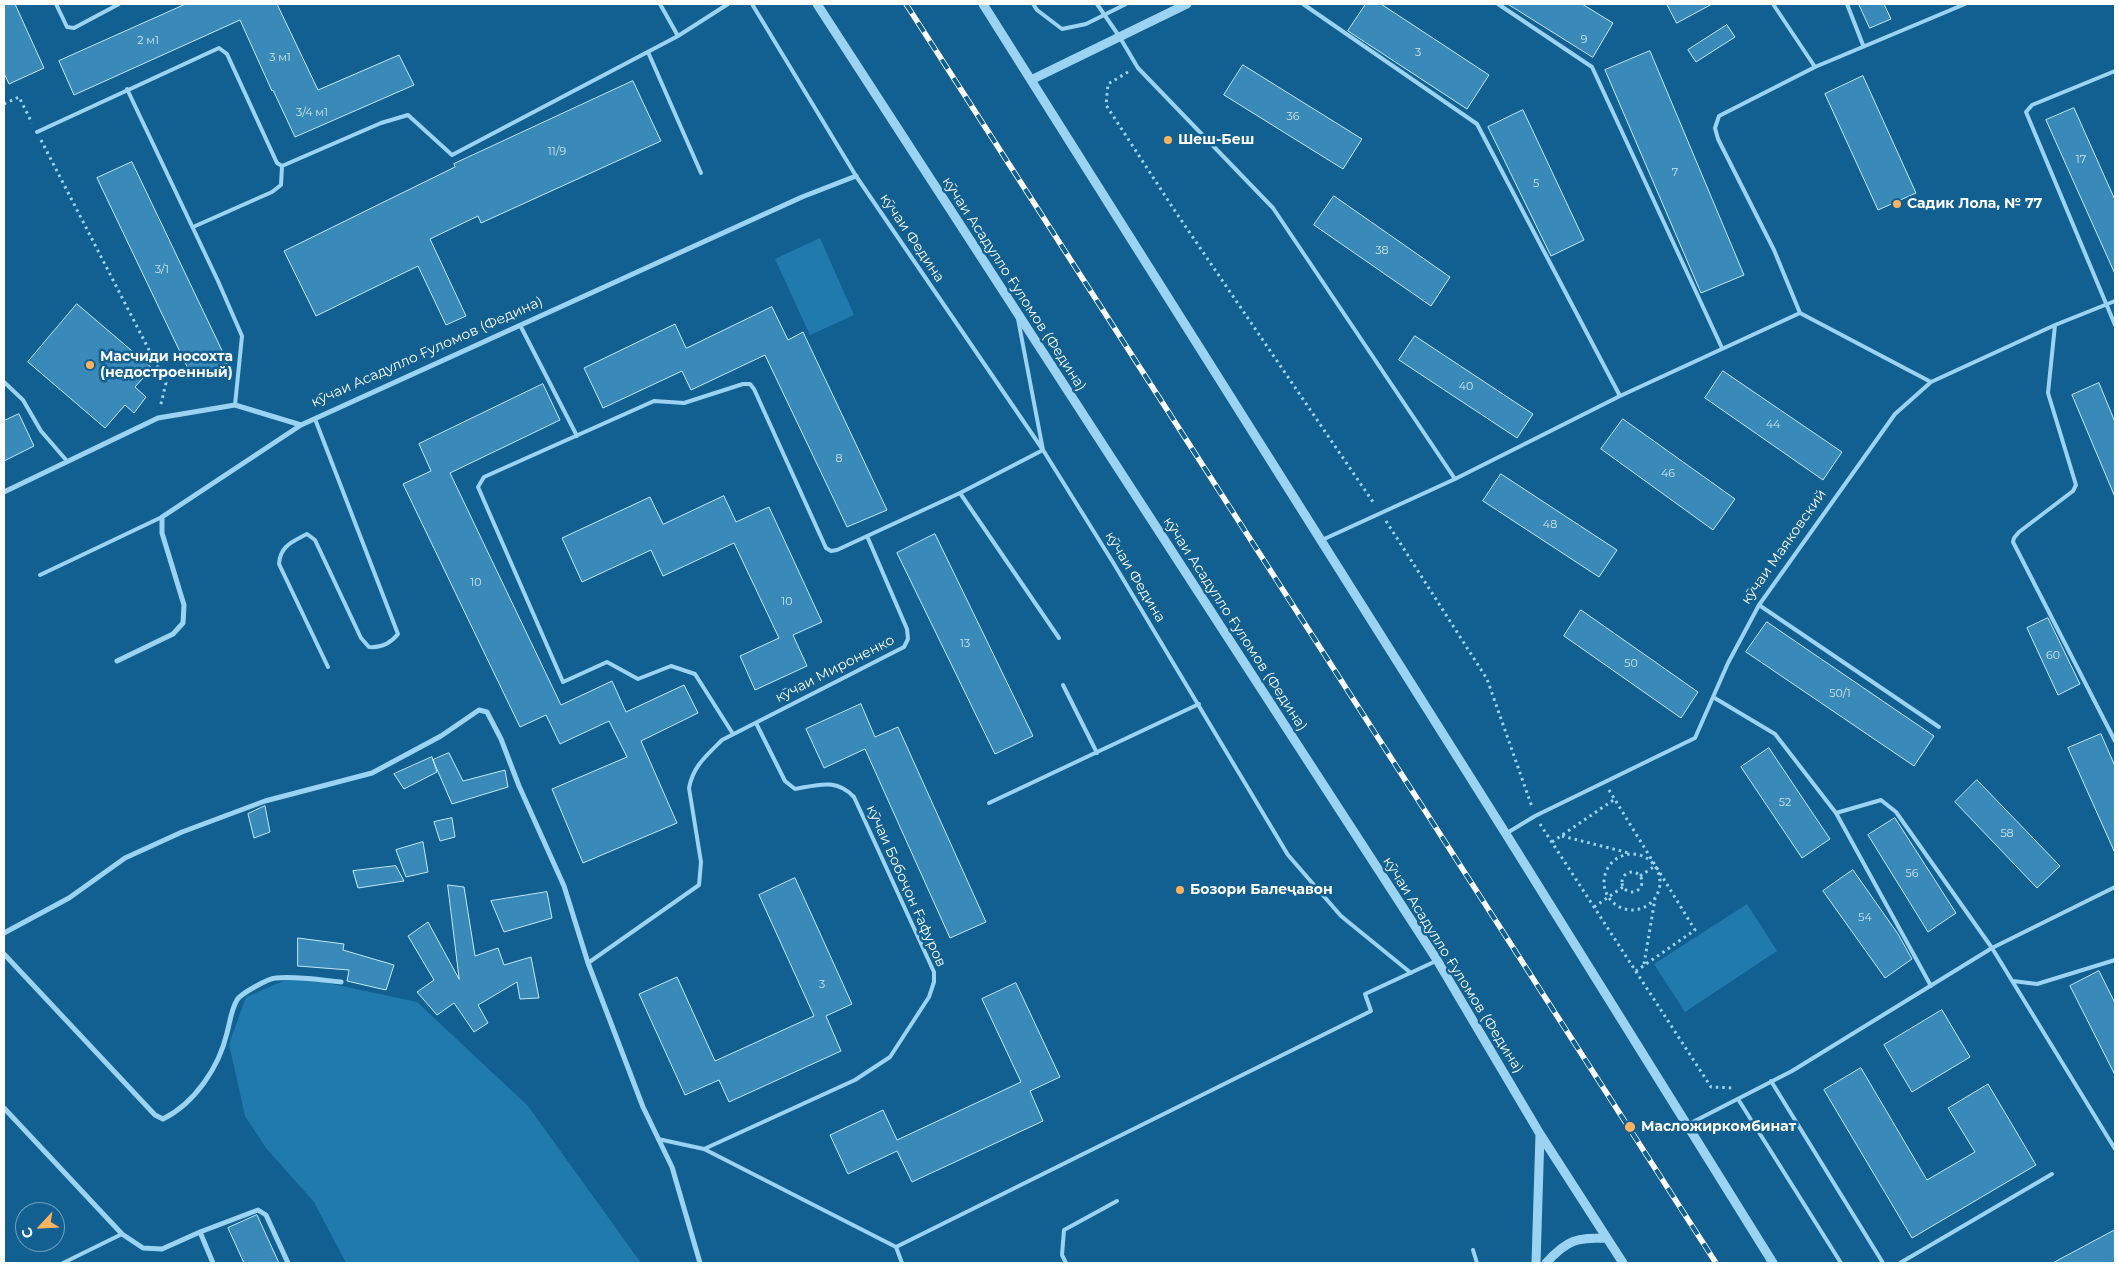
<!DOCTYPE html>
<html>
<head>
<meta charset="utf-8">
<style>
	body { margin:0 }
	#map { position:relative; width:2119px; height:1267px; overflow:hidden; background:#116091; font-family:Montserrat,sans-serif }
	canvas { display:block }
	.frame { position:absolute; inset:0; border:5px solid #fff; pointer-events:none }
	.north { position:absolute; left:15px; top:1202px; width:50px; height:50px; box-sizing:border-box; background:#116091; border:1px solid #70a0bd; border-radius:50%; rotate:245deg; font-size:14px; font-weight:700; line-height:20px; text-align:center; color:#fff }
	.north::after { content:''; display:block; margin:auto; width:18px; height:22px; background:#ffb35e; clip-path:polygon(50% 0,100% 100%,50% 72%,0 100%) }
</style>
</head>
<body>
<div id="map">
<canvas width="2119" height="1267"></canvas>
<div class="frame"></div>
<div class="north">С</div>
</div>
<script>
const ctx = document.querySelector('canvas').getContext('2d');
ctx.lineJoin = 'round';
function fillPath(path, color) {
  ctx.fillStyle = color;
  ctx.fill(path, 'evenodd');
}
function strokePath(path, color, width, dash) {
  ctx.strokeStyle = color;
  ctx.lineWidth = width;
  ctx.lineCap = dash ? 'butt' : 'round';
  ctx.setLineDash(dash || []);
  ctx.stroke(path);
}
function label(font, color, halo, rows, align = 'center') {
  ctx.font = font + ' Montserrat,sans-serif';
  ctx.lineWidth = 5;
  ctx.setLineDash([]);
  ctx.textBaseline = 'middle';
  ctx.strokeStyle = halo;
  ctx.fillStyle = color;
  for (const [text, x, y, turn = 0] of rows) {
    ctx.save();
    ctx.translate(x, y);
    ctx.rotate((+turn || 0) * Math.PI / 180);
    ctx.textAlign = isNaN(turn) ? turn : align;
    if (halo) ctx.strokeText(text, 0, 0);
    ctx.fillText(text, 0, 0);
    ctx.restore();
  }
}
fillPath(new Path2D(`
	M820 238 854 315 810 335 775 259Z
	M1747 904 1777 951 1685 1012 1654 964Z
	M295 976 417 1002 528 1106 641 1263H346L314 1202 266 1148 245 1116 229 1044 246 997Z`), '#207aae');
const building = new Path2D(`
	M4 4H15L44 68 9 84 4 73Z
	M186 4H277L318 90 399 55 414 85 295 137 273 90 272 91 240 20 74 95 59 61Z
	M1366 4H1381L1489 75 1467 109 1348 31Z
	M1508 4H1582L1613 23 1593 57Z
	M1667 4H1712L1677 23Z
	M1859 4H1884L1891 19 1870 28Z
	M1727 25 1735 37 1696 62 1688 50Z
	M1650 51 1744 275 1701 293 1605 70Z
	M1243 65 1362 139 1343 169 1224 95Z
	M1863 76 1916 193 1878 210 1825 94Z
	M633 81 661 141 481 223 478 216 430 239 466 316 446 325 418 266 316 316 284 251 455 167 454 164Z
	M2074 108 2115 200V274L2046 120Z
	M1523 110 1584 240 1551 256 1488 127Z
	M132 162 228 363 193 379 97 178Z
	M1334 196 1450 277 1431 306 1314 225Z
	M77 304 152 368 135 387 146 397 134 413 125 405 105 428 28 362Z
	M772 307 788 340 803 332 887 510 847 527 765 355 691 390 682 371 603 408 584 368 675 324 686 348Z
	M1415 336 1533 414 1517 438 1399 360Z
	M1723 371 1842 452 1823 480 1705 398Z
	M2099 383 2115 422V497L2072 395Z
	M543 384 560 420 450 473 561 705 612 681 626 712 684 685 698 713 641 741 677 823 583 863 552 789 627 757 609 721 560 744 546 715 520 727 403 484 431 471 419 444Z
	M19 414 34 446 4 461V421Z
	M1623 419 1735 499 1713 530 1601 449Z
	M1501 474 1617 550 1599 577 1483 501Z
	M724 496 736 522 769 507 822 622 793 635 807 666 755 690 740 656 779 638 734 543 663 576 651 550 582 582 562 538 650 497 663 524Z
	M935 534 1033 736 995 754 897 553Z
	M1581 610 1698 692 1681 718 1564 636Z
	M2048 618 2080 684 2058 695 2027 628Z
	M1767 622 1934 736 1914 766 1746 652Z
	M861 704 875 737 898 727 986 922 950 938 865 749 824 768 806 729Z
	M2101 734 2115 766V853L2068 748Z
	M1769 748 1830 839 1802 858 1741 767Z
	M449 753 463 781 505 770 508 787 452 804 433 760Z
	M432 757 437 772 404 789 394 774Z
	M1977 780 2060 866 2037 888 1955 802Z
	M265 806 270 832 254 838 248 814Z
	M452 818 455 837 440 841 434 822Z
	M1895 818 1956 913 1928 932 1868 835Z
	M423 842 428 872 406 877 396 850Z
	M396 866 404 881 358 888 353 871Z
	M1853 870 1898 934 1912 959 1885 978 1823 891Z
	M795 878 852 1004 826 1016 841 1051 729 1102 719 1080 685 1095 639 994 677 977 715 1061 814 1016 759 895Z
	M448 885 464 887 475 956 498 948 504 965 531 957 539 998 520 999 517 982 478 1005 488 1023 474 1032 454 1003 437 1015 417 992 434 980 408 936 428 922 459 979Z
	M547 892 552 918 504 932 491 901Z
	M298 938 344 944 343 950 394 965 386 990 347 981 349 970 298 966Z
	M2099 971 2115 1003V1075L2070 986Z
	M1016 983 1060 1077 1030 1091 1043 1121 912 1182 897 1151 848 1174 830 1135 883 1110 897 1140 1021 1082 982 999Z
	M1942 1010 1970 1057 1912 1092 1884 1045Z
	M1861 1068 1927 1180 1975 1152 1948 1108 1988 1084 2036 1165 1912 1238 1824 1090Z
	M257 1215 279 1263H244L228 1228Z
	M2115 1230V1263H2053Z`);
fillPath(building, '#3a8ab9');
strokePath(building, '#c4e8fd', 1);
strokePath(new Path2D(`
	M1128 72 1108 84 1106 105 1175 211 1375 505
	M4 104 19 97 32 123
	M41 140 166 383 160 408
	M1386 521 1487 679 1532 807
	M1609 790 1695 930 1636 971
	M1540 824 1711 1087 1734 1088
	M1562 836 1629 853
	M1552 842 1615 799
	M1604 882a28 28 0 1 1 56 0a28 28 0 1 1-56 0Z
	M1622 882a10 10 0 1 1 20 0a10 10 0 1 1-20 0Z
	M1640 876 1655 866
	M1594 907 1623 887
	M1644 964 1655 899`), '#9cd3f2', 3, [2.5, 4]);
strokePath(new Path2D(`
	M56 4 67 27 74 28 119 4
	M660 4 678 36 728 4
	M752 4 856 176 1043 450 1114 564 1288 855 1341 916 1411 973
	M1033 4 1037 10 1062 29 1086 24 1126 4
	M1097 4 1119 36 1138 68 1273 208 1455 479
	M1303 4 1477 124 1620 396
	M1498 4 1592 67 1722 348
	M1773 4 1815 67
	M1847 4 1863 45
	M648 52 701 173
	M2115 71 2032 105 2026 112 2115 325
	M127 89 218 281 242 336 235 405
	M37 132 219 48 227 54 277 163 282 166 381 123 408 115 452 155 678 36
	M193 227 272 192 281 185 282 166
	M520 325 577 436
	M2055 325 2048 393 2076 485 2073 491 2019 532 2014 538 2013 542 2115 741
	M4 382 23 400 41 431 67 461
	M1931 382 1800 313 1774 250 1718 139 1715 128 1719 116 1815 67 1965 4
	M315 419 398 634C390 644 381 648 369 647L361 638 315 540 307 534C292 542 280 546 279 564L328 667
	M960 493 1059 638
	M1322 540 1455 479 1620 396 1800 313
	M40 575 162 517
	M1759 605 1939 727
	M1063 685 1097 753
	M1713 697 1775 734 1836 813 1931 986
	M733 734 695 674 671 666 638 679 607 662 563 682 478 487 484 477 654 401 684 403 743 384H750L754 389 826 548 831 551 837 550 960 493 1043 450 1018 319
	M989 803 1199 704
	M1836 813 1881 800 1896 812 1992 948 2115 1149
	M1507 833 1535 816 1695 738 1728 663 1759 605 1895 414 1931 382 2055 325 2115 301
	M588 963 699 885 701 862 689 788C693 766 707 755 722 740L904 647 908 639 907 629 867 536
	M2013 981 2037 984 2115 960
	M1771 1081 1883 1263
	M1738 1099 1841 1263
	M1687 1125 1792 1071 1992 948 2115 887
	M658 1139 704 1149 896 1247
	M704 1149 855 1080 890 1057 929 997 934 982V972L854 797C836 778 818 785 795 789L785 781 756 723
	M1473 1250 1477 1263
	M63 1263 122 1234
	M902 1263 896 1247 1371 1011 1365 994 1436 961
	M1066 1263 1062 1255 1064 1230 1117 1201
	M1900 1263 2052 1174`), '#9cd3f2', 4);
strokePath(new Path2D(`
	M4 492 158 418 235 405 301 425 802 197 856 176
	M117 661 173 634 183 623 184 605 162 533V517L301 425
	M4 933 69 898 125 858 182 832 265 801 372 773 441 736 479 710 487 712 501 739 519 786 564 886 588 963 643 1107 672 1167 700 1263
	M4 954 155 1115 163 1119C195 1103 219 1067 227 1033 230 1022 231 1010 237 1000 240 994 269 978 276 978 297 976 320 980 341 982
	M4 1108 122 1234 143 1248 162 1249 200 1232 258 1210 266 1215 288 1263
	M200 1232 213 1263`), '#9cd3f2', 5);
strokePath(new Path2D(`
	M817 4 1437 960 1540 1134 1623 1263
	M983 4 1506 834 1773 1263
	M1031 80 1187 4
	M1536 1263 1540 1134
	M1546 1263C1568 1239 1576 1238 1607 1238`), '#9cd3f2', 9);
const rail = new Path2D(`
	M906 4 1716 1263`);
strokePath(rail, '#fff', 5.5);
strokePath(rail, '#116091', 4, [11]);
for (const [x, y, r, color] of [
	[1168,140,5,"#ffb35e"],
	[1897,204,5,"#ffb35e"],
	[90,365,5,"#ffb35e"],
	[1180,890,5,"#ffb35e"],
	[1630,1127,6,"#ffb35e"]
]) {
  const dot = new Path2D();
  dot.arc(x, y, r, 0, 2 * Math.PI);
  ctx.fillStyle = color;
  ctx.fill(dot);
  strokePath(dot, '#116091', 2);
}
label('11px', '#cee2ee', null, [
	["9",1584,40],
	["2 м1",148,41],
	["3",1418,53],
	["3 м1",280,58],
	["3/4 м1",312,113],
	["36",1293,117],
	["11/9",557,152],
	["17",2081,160],
	["7",1675,173],
	["5",1536,184],
	["38",1382,251],
	["3/1",162,270],
	["40",1466,387],
	["44",1773,425],
	["8",839,459],
	["46",1668,474],
	["48",1550,525],
	["10",476,583],
	["10",787,602],
	["13",965,644],
	["60",2053,656],
	["50",1631,664],
	["50/1",1840,694],
	["52",1785,803],
	["58",2007,834],
	["56",1912,874],
	["54",1865,918],
	["3",822,985]
]);
label('bold 14px', '#fff', '#116091', [
	["Шеш-Беш",1178,140],
	["Садик Лола, № 77",1907,204],
	["Масчиди носохта",100,357],
	["(недостроенный)",100,373],
	["Бозори Балеҷавон",1190,890],
	["Масложиркомбинат",1641,1127]
], 'left');
label('14px', '#fff', '#116091', [
	["кӯчаи Федина",912,238,56],
	["кӯчаи Асадулло Ғуломов (Федина)",1014,284,57],
	["кӯчаи Асадулло Ғуломов (Федина)",427,352,-24],
	["кӯчаи Маяковский",1784,547,-55],
	["кӯчаи Федина",1135,577,59],
	["кӯчаи Асадулло Ғуломов (Федина)",1235,624,57],
	["кӯчаи Мироненко",835,669,-27],
	["кӯчаи Бобоҷон Ғафуров",906,886,66],
	["кӯчаи Асадулло Ғуломов (Федина)",1453,965,58]
]);
</script>
</body>
</html>
